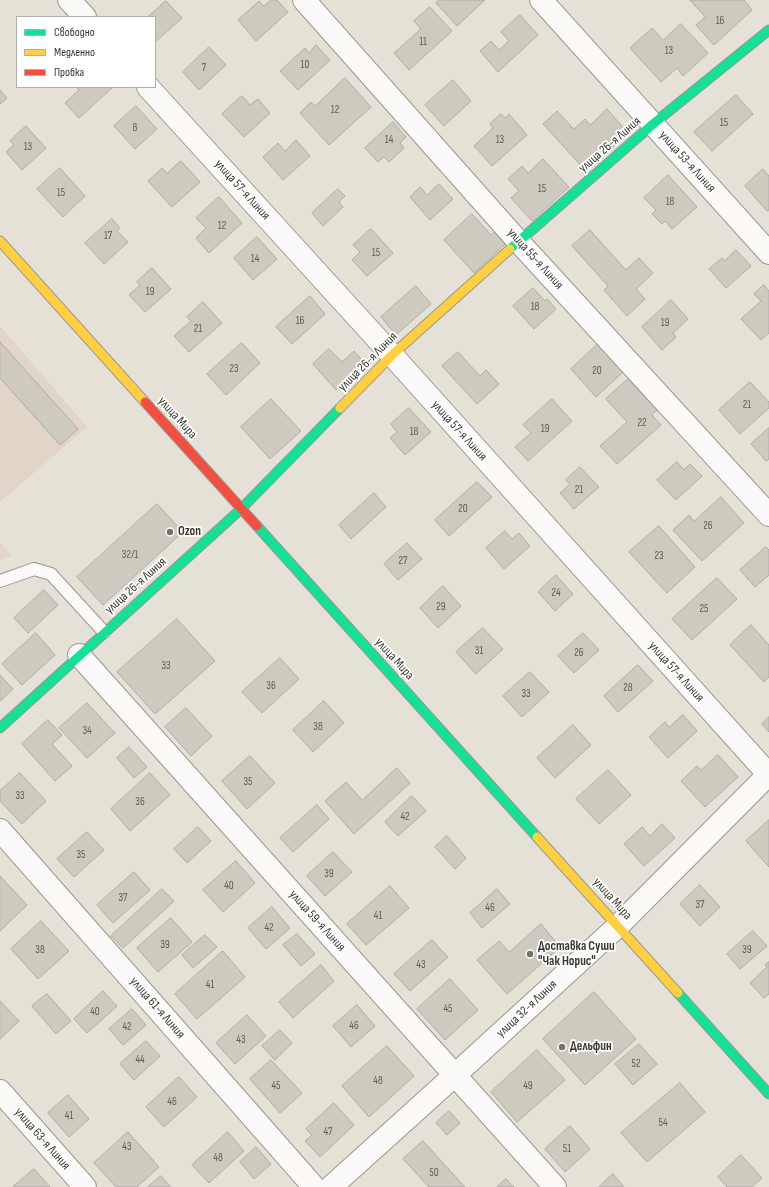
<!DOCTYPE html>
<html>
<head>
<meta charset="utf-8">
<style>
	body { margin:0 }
	#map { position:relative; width:769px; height:1187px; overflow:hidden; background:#e5e1d7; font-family:"Sofia Sans Condensed",sans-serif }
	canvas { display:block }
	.legend { position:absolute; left:16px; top:16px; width:140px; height:72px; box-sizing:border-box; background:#fff; border:1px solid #b0afac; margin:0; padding:5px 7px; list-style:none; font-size:12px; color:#3a3730 }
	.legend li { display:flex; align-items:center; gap:8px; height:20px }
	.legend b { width:20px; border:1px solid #b0afac }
</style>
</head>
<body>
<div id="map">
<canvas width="769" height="1187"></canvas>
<ul class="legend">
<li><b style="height:5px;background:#16e098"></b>Свободно</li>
<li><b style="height:5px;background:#ffcf43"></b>Медленно</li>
<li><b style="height:5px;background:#f24e42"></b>Пробка</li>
</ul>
</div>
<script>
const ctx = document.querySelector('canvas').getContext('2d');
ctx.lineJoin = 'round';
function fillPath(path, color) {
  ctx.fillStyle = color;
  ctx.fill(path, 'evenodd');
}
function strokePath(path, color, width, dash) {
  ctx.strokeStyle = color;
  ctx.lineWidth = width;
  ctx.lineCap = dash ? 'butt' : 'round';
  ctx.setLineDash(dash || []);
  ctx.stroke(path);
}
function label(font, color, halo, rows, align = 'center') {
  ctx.font = font + ' "Sofia Sans Condensed",sans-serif';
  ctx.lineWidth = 3.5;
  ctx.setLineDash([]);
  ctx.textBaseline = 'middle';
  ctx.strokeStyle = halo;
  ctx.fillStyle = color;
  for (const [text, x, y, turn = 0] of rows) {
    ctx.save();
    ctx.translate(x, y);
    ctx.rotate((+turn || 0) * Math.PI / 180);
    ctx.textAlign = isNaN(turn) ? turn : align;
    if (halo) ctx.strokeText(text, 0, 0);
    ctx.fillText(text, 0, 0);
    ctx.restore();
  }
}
fillPath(new Path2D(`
	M0 326 87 427 0 502Z
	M0 542 12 556 0 560Z`), '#e1d4c8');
const building = new Path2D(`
	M271 0H277L288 12 256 41 238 20 259 1 264 6Z
	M440 0H485L457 26 436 3Z
	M690 0H744L752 10 714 45 696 25 705 17Z
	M166 1 182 18 155 42V17H148Z
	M430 7 452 31 409 70 394 53 421 29 414 21Z
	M520 15 538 35 498 72 480 51 491 41 499 50 509 41 501 32Z
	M681 24 708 53 683 76 677 68 661 82 630 48 652 28 663 40Z
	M316 45 330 60 298 90 280 71 305 48 309 53Z
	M209 47 226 65 199 90 183 72Z
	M345 78 371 107 329 145 300 113 311 102 315 106Z
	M453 80 471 101 444 126 425 105Z
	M76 87H113L79 118 65 103 79 90Z
	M0 90 7 98 0 104Z
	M736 95 753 114 712 151 694 132Z
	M242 96 250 105 258 99 270 113 244 137 222 114Z
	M136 106 157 129 135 149 114 126Z
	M607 109 628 133 586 171 543 124 557 111 574 129 585 119 590 125Z
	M501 114 505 118 509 114 527 135 492 166 474 146 493 128 490 124Z
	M393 122 406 137 400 143 404 148 389 162 384 157 378 162 365 148Z
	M26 126 46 148 22 170 6 152 14 145 10 141Z
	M296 140 310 156 283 180 263 157 278 143 285 151Z
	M543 159 569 187 532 221 511 198 519 191 508 179 522 166 528 173Z
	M181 161 200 182 172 207 148 181 162 168 167 173Z
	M60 168 85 196 63 217 37 189Z
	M763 169 769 176V210L767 211 745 186Z
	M668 175 697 207 672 229 665 221 662 224 652 214 656 210 644 198Z
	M439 184 453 199 430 220 410 197 420 187 427 195Z
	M338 189 345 196 339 202 343 207 323 226 312 213Z
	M219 197 242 223 209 253 196 238 206 228 196 218Z
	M472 214 491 235 495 231 506 243 474 273 444 240Z
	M112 219 120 228 117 231 128 242 104 264 85 243Z
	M371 229 393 253 367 276 352 260 360 252 353 245Z
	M590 230 626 270 639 258 653 273 636 289 645 299 627 316 604 290 608 286 572 246Z
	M257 237 277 259 253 280 234 258Z
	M736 250 751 266 726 288 709 269 722 258 724 261Z
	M152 268 171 289 145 312 129 295 140 285 137 282Z
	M764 285 769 291V333L761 340 741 319 761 301 754 294Z
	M416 286 431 304 396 335 381 317Z
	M533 288 545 301 547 299 556 309 534 329 513 306Z
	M310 296 325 314 292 344 276 327Z
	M671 300 688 319 673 333 676 337 662 350 642 327Z
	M203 302 222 323 189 352 174 336 191 321 187 317Z
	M0 342 78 429 60 445 0 378Z
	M242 343 260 363 226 395 207 374Z
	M598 344 623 372 596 397 571 369Z
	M329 349 342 362 354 351 365 364 336 390 313 364Z
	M458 352 480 376 486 370 499 384 477 404 442 366Z
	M628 379 657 410 652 415 661 425 617 464 600 446 627 422 606 399Z
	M750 382 769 402V408L740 434 719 410Z
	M271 399 301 431 270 459 241 427Z
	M552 399 572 421 528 461 515 447 531 433 523 425Z
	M409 408 431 432 405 455 390 438 397 432 391 424Z
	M769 428V459L766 461 751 444Z
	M677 462 684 470 690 464 702 476 676 500 657 480Z
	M580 467 599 487 574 509 560 493 570 484 566 480Z
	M477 482 492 497 449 536 435 520Z
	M374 493 386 507 351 539 339 525Z
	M721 497 744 523 702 561 673 530 689 515 694 521Z
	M157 504 183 532 103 605 77 577Z
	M659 526 695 567 667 593 629 552Z
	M505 531 512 539 519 533 530 546 504 569 486 548Z
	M407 543 422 559 398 580 384 564Z
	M766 547 769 550V575L755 587 740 570Z
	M556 575 573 594 555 611 538 592Z
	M717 578 737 599 692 640 672 619Z
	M443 586 461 606 438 628 420 608Z
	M44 590 58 605 28 633 14 618Z
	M177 619 215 661 155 714 117 672Z
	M751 625 769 645V677L764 682 730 645Z
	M483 628 503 649 476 674 456 652Z
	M36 633 55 655 22 685 2 664Z
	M583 633 599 650 574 673 558 656Z
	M280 658 299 679 262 713 242 692Z
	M638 665 653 681 618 712 604 696Z
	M530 672 549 692 522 717 503 696Z
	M0 675 13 689 0 701Z
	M324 701 344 723 313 752 293 730Z
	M87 703 115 733 87 758 59 728Z
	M186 708 212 736 191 756 165 727Z
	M683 715 697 731 668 758 649 737 665 722 669 727Z
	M769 717V732L762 724Z
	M48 720 62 735 52 744 72 766 55 781 22 744Z
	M573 725 591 745 555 778 537 758Z
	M129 747 147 767 134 778 117 758Z
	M718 755 738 777 705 807 681 781 697 766 701 770Z
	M250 756 275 783 247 809 222 781Z
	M397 768 410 783 354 834 325 801 346 782 362 800Z
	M608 770 631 795 599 824 576 799Z
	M20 773 46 801 22 824 0 801V791Z
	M150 773 170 795 130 831 111 809Z
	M412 796 426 811 398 836 385 822Z
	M317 805 329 819 293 852 280 838Z
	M769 820V867L746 841Z
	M662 824 675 838 644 866 624 844 642 827 650 836Z
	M198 827 211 841 187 863 174 849Z
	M87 832 104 850 74 877 57 859Z
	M447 836 466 858 455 869 435 847Z
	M333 852 352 872 325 896 307 876Z
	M236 861 255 883 223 912 203 890Z
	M134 872 150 890 113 923 97 905Z
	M0 876 27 905 0 931Z
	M700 885 720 907 700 926 680 904Z
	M390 886 409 908 366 945 347 924Z
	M162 889 174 901 123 948 111 936Z
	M497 889 510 904 482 928 470 913Z
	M272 907 290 928 266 949 248 928Z
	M171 918 192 942 158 972 137 948Z
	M41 921 69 951 38 979 11 949Z
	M541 924 560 947 507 994 477 960 499 941 509 952Z
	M753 931 767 946 740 969 727 954Z
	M297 934 315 954 301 966 283 945Z
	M205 935 217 947 193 968 182 955Z
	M432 940 448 957 410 991 394 974Z
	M223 951 245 977 197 1019 175 994Z
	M769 962V994L764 998 750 983 767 967 765 965Z
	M321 965 334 981 293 1018 279 1002Z
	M450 979 478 1010 445 1040 417 1009Z
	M103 991 117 1006 87 1033 74 1019Z
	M594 992 636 1039 585 1085 543 1039Z
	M47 994 71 1021 56 1034 32 1006Z
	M0 1001 19 1021 0 1039Z
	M357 1005 375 1026 351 1047 333 1026Z
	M132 1009 146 1025 123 1045 109 1029Z
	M247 1015 266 1036 235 1064 216 1043Z
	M280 1030 292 1043 275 1060 262 1046Z
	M146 1041 160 1056 134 1080 120 1064Z
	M639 1044 657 1064 633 1085 615 1064Z
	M387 1046 414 1076 369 1117 342 1086Z
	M537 1050 565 1080 517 1122 491 1092Z
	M271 1060 302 1093 280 1113 250 1079Z
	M179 1077 197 1097 164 1127 146 1107Z
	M680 1083 705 1112 647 1162 621 1133Z
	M68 1095 89 1119 69 1137 48 1113Z
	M334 1103 354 1125 320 1157 305 1141 312 1135 306 1129Z
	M449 1111 460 1123 447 1135 436 1123Z
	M570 1126 590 1149 565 1172 545 1149Z
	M128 1132 159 1167 137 1187H116L94 1163Z
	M228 1132 244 1151 209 1183 192 1165Z
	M423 1141 465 1187H429L403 1159Z
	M256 1147 271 1164 254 1179 240 1162Z
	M741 1155 762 1178 752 1187H727L718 1177Z
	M34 1169 50 1187H13Z
	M613 1174 624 1187H599Z
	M161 1176 171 1187H148Z
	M506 1179 514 1187H497Z`);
fillPath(building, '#cfcac0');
strokePath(building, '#afaca4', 1);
const lane = new Path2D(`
	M0 581 34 569 51 574 104 632`);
const street = new Path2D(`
	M69 0 85 17
	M304 0 518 241 769 515
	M541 0 769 253
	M148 87 392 355 769 775
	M79 655 555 1187
	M0 830 314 1187
	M0 1091 85 1187
	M331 1187 455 1075 618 926 769 774`);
const fast = new Path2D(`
	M510 249 653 124 769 30
	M257 526 537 837
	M0 728 241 509 340 408
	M678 993 769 1094`);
const slow = new Path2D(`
	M0 241 145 402
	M340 408 392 355 510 249
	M537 837 678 993`);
const jam = new Path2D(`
	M145 402 257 526`);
strokePath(lane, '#9b9790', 14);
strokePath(street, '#9b9790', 24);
strokePath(fast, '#9b9790', 11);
strokePath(slow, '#9b9790', 11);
strokePath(jam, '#9b9790', 11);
strokePath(lane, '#fbfaf9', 12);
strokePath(street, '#fbfaf9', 22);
strokePath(fast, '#16e098', 9);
strokePath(slow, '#ffcf43', 9);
strokePath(jam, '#f24e42', 9);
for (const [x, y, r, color] of [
	[170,532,4,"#76726a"],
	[530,954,4,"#76726a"],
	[562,1047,4,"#76726a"]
]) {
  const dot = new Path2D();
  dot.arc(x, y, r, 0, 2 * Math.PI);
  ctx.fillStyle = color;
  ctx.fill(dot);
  strokePath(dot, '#fff', 1.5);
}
label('11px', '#605c55', null, [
	["16",720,21],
	["11",423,42],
	["13",669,51],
	["10",305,65],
	["7",204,68],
	["12",335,110],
	["15",724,123],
	["8",135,128],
	["14",389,140],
	["13",500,140],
	["13",28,147],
	["15",542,189],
	["15",61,193],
	["18",670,202],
	["12",222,226],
	["17",108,236],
	["15",376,253],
	["14",255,259],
	["19",150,292],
	["18",535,307],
	["16",300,321],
	["19",665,323],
	["21",198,329],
	["23",234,369],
	["20",597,371],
	["21",747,405],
	["22",642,423],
	["19",545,429],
	["18",414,432],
	["21",579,490],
	["20",463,509],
	["26",708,526],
	["32/1",130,555],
	["23",659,556],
	["27",403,561],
	["24",556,593],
	["29",441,607],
	["25",704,609],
	["31",479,651],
	["26",579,653],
	["33",166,666],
	["36",271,686],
	["28",628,688],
	["33",526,694],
	["38",318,727],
	["34",87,731],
	["35",248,782],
	["33",20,796],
	["36",140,802],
	["42",405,817],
	["35",81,855],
	["39",329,874],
	["40",229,886],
	["37",123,898],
	["37",700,905],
	["46",490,908],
	["41",378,916],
	["42",269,928],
	["39",165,945],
	["38",40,950],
	["39",747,950],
	["43",421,965],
	["41",210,985],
	["45",448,1009],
	["40",95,1012],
	["46",354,1026],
	["42",127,1027],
	["43",241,1040],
	["44",140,1060],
	["52",636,1064],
	["48",378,1081],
	["45",276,1086],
	["49",528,1086],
	["46",172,1102],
	["41",69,1116],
	["54",663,1123],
	["47",328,1132],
	["43",127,1147],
	["51",567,1149],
	["48",218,1158],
	["50",434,1173]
]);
label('13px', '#3a3730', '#fff', [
	["улица 26-я Линия",610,145,-41],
	["улица 53-я Линия",687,162,48],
	["улица 57-я Линия",242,190,48],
	["улица 55-я Линия",535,259,48],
	["улица 26-я Линия",368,362,-45],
	["улица Мира",177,418,48],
	["улица 57-я Линия",459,431,48],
	["улица 26-я Линия",136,586,-42],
	["улица Мира",394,659,48],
	["улица 57-я Линия",676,672,48],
	["улица Мира",612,899,48],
	["улица 59-я Линия",317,921,48],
	["улица 61-я Линия",157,1008,49],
	["улица 32-я Линия",527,1009,-43],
	["улица 63-я Линия",42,1139,49]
]);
label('bold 13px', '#3a3730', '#fff', [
	["Ozon",178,532],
	["Доставка Суши",538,947],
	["\"Чак Норис\"",538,962],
	["Дельфин",570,1047]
], 'left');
</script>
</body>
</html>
